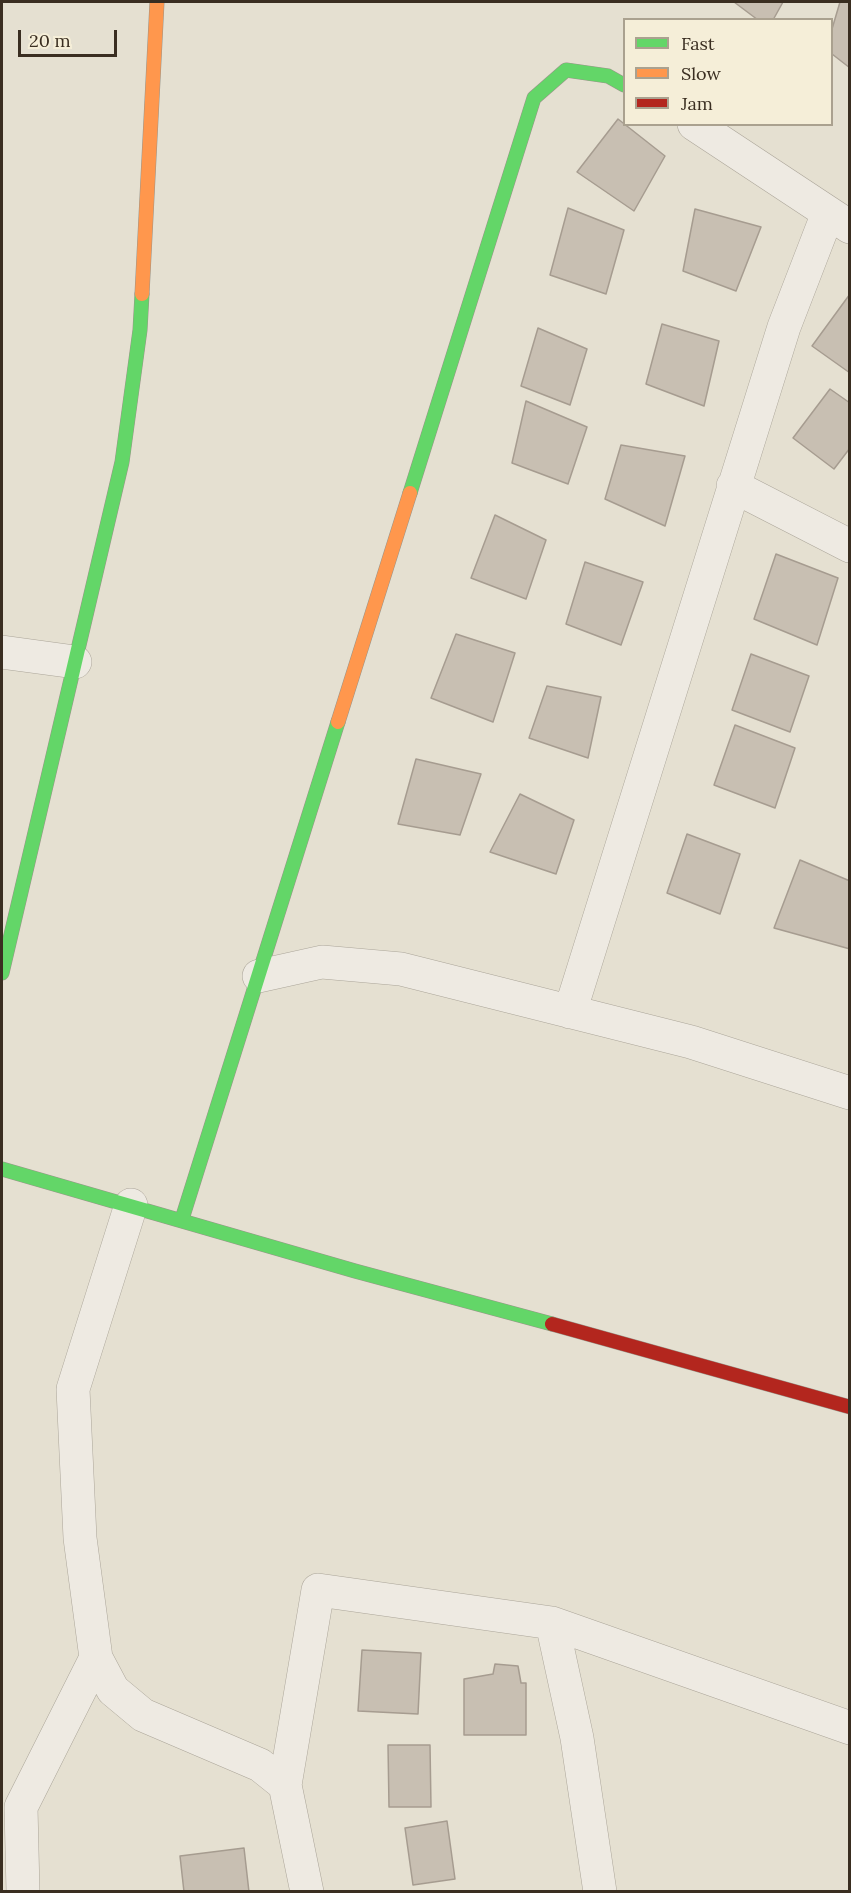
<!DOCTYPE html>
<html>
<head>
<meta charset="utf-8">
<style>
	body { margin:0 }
	#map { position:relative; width:851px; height:1893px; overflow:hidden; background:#e5e0d1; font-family:Lora,serif }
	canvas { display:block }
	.frame { position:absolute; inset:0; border:3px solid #3a2e21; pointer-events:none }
	.legend { position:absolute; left:623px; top:18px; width:210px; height:108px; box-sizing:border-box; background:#f5eed8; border:2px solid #aaa18f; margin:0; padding:8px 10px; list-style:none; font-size:18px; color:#3a2e21 }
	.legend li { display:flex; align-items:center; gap:12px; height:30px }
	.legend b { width:30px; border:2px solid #aaa18f }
	.scale { position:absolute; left:18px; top:30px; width:99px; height:27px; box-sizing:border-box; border:3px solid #3a2e21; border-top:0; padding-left:8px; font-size:18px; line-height:21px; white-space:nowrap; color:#3a2e21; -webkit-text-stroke:4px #f5eed8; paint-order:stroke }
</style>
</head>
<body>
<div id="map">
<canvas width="851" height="1893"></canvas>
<div class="frame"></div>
<ul class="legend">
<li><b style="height:8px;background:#63d668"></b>Fast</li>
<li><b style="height:8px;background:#ff974d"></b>Slow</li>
<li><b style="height:8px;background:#b3261e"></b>Jam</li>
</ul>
<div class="scale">20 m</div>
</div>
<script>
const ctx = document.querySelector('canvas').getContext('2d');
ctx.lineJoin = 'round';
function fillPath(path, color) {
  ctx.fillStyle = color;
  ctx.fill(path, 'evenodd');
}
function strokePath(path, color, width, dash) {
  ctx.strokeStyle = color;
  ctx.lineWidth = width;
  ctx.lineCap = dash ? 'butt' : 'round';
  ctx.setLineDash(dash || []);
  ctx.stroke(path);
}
const building = new Path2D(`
	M734 2H783L773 20H758Z
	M840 2H850V68L832 54V29Z
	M618 119 665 156 634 211 577 172Z
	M568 208 624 230 606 294 550 275Z
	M695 209 761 227 736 291 683 271Z
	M850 294V373L812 346Z
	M662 324 719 341 704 406 646 384Z
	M538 328 587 349 570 405 521 386Z
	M830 389 850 403V448L834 469 793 438Z
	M526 401 587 427 568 484 512 463Z
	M621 445 685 456 665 526 605 499Z
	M495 515 546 540 526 599 471 578Z
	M776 554 838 578 817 645 754 619Z
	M585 562 643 582 621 645 566 624Z
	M456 634 515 653 493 722 431 698Z
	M751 654 809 676 790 732 732 710Z
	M547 686 601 697 588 758 529 738Z
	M735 725 795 748 775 808 714 785Z
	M416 759 481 774 460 835 398 824Z
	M520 794 574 820 556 874 490 852Z
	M687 834 740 854 720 914 667 893Z
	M800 860 850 881V949L774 928Z
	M362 1650 421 1653 418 1714 358 1711Z
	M495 1664 518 1666 521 1683H526V1735H464V1679L493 1674Z
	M388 1745H430L431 1807H389Z
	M447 1821 455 1879 413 1885 405 1828Z
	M244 1848 249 1892H184L180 1856Z`);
fillPath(building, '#c8bfb2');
strokePath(building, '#a69c90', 1.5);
const street = new Path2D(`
	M694 124 850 227
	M733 486 850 546
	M2 652 75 662
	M259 976 322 962 401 969 691 1042 850 1093
	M570 1012 784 327 828 213
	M131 1205 73 1389 80 1538 96 1658 113 1690 143 1715 260 1765 285 1785
	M552 1623 577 1738 600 1892
	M23 1892 21 1807 96 1658
	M307 1892 285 1785 318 1590 552 1623 850 1728`);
const fast = new Path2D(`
	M410 493 534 98 566 70 608 76 624 85
	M2 973 122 462 140 330 142 294
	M2 1169 355 1271 552 1324
	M182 1219 338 722`);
const slow = new Path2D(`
	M142 294 157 2
	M338 722 410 493`);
const jam = new Path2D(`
	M552 1324 850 1407`);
strokePath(street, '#aba599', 34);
strokePath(fast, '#9a958a', 15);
strokePath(slow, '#9a958a', 15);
strokePath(jam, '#9a958a', 15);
strokePath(street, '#eeeae2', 33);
strokePath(fast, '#63d668', 14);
strokePath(slow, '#ff974d', 14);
strokePath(jam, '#b3261e', 14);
</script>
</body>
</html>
